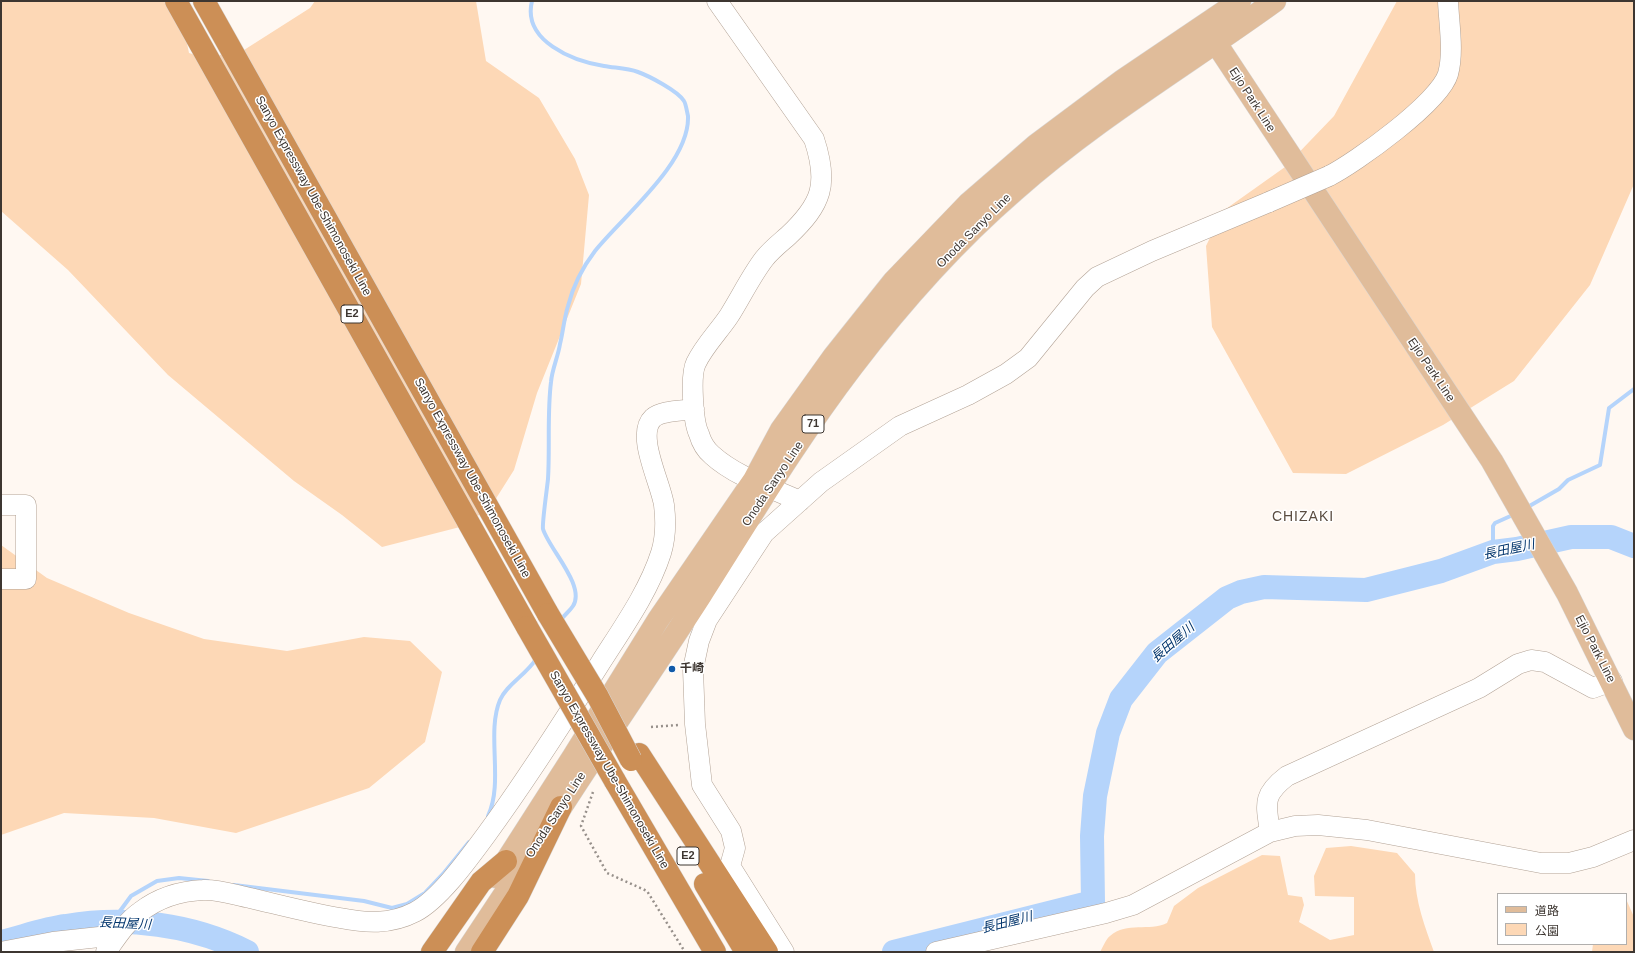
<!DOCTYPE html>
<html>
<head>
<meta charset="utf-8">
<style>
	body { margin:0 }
	#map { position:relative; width:1635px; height:953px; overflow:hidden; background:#fff8f2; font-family:Arial,"Noto Sans JP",sans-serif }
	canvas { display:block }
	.frame { position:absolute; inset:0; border:2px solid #3d3631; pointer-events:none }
	.legend { position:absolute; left:1497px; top:893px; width:130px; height:52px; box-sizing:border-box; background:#fff; border:1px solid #b1afad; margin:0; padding:5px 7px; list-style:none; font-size:12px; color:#3d3631 }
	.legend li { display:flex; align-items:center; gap:8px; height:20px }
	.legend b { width:20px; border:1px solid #b1afad }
</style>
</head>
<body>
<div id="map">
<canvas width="1635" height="953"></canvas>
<div class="frame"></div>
<ul class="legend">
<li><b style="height:5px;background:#e0bc9a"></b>道路</li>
<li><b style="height:11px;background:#fdd8b6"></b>公園</li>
</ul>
</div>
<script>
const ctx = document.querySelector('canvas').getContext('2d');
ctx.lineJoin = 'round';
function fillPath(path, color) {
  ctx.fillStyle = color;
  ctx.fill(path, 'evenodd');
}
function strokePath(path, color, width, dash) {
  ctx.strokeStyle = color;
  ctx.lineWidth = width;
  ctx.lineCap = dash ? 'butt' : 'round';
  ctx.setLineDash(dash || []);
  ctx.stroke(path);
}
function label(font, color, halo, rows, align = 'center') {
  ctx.font = font + ' Arial,"Noto Sans JP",sans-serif';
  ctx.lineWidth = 3;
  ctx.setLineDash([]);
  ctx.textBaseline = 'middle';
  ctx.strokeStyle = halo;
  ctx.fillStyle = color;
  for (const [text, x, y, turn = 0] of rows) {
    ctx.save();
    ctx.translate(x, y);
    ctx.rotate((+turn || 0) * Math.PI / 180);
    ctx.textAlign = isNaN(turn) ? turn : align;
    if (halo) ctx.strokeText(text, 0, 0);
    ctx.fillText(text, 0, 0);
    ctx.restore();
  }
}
fillPath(new Path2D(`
	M1 1H183L180 9 189 53 206 58 244 50 310 8 315 1H476L486 61 539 98 575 159 589 195 581 284 537 393 514 470 490 508 460 527 382 547 342 515 294 481 168 375 68 270 1 211Z
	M1397 1H1634V184L1590 285 1514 381 1443 425 1346 474 1293 473 1212 327 1206 246 1223 211 1285 167 1334 116Z
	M1 545 47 578 129 613 204 639 287 651 364 637 410 641 442 672 425 742 369 788 236 833 154 818 64 813 1 835Z
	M1351 846 1397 853 1415 874C1415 901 1425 927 1434 952H1100C1103 947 1106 939 1110 936 1127 921 1149 932 1167 923L1174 906 1198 888 1262 855 1280 856 1288 895 1302 897 1304 905 1299 922 1330 940 1354 935V897L1315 896 1314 876 1326 848Z
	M1626 899 1634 917V952H1592L1593 944H1626Z`), '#fdd8b6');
strokePath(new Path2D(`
	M532 1C522 41 573 61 604 66 615 68 627 68 638 72 649 76 678 91 684 101 686 104 687 112 688 116 690 163 622 217 595 251 582 268 573 286 568 306 564 319 563 332 560 344 558 357 552 369 551 382 547 414 550 447 548 479 547 489 542 523 543 529 549 549 586 586 573 606 569 612 564 615 560 621
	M1526 508 1559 489 1568 480 1600 465 1609 408 1634 389
	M1493 552V526L1495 523 1515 514
	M488 816C504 782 486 733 500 700 506 685 527 674 536 659
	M234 885 364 901 392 908 407 904 425 893 443 874 469 842
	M104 921 120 911 131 896 157 881 179 878 208 881`), '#b5d4fb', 4);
strokePath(new Path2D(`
	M1 942C22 937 44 929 66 926 126 916 192 924 247 952
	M894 952 1093 902 1092 836 1095 796 1108 733 1121 699 1157 653 1227 598 1241 592 1264 587 1366 590 1441 571 1493 552 1517 549 1571 537H1611L1634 546`), '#b5d4fb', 24);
const minor = new Path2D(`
	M717 1 814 139C829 184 822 204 788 236 780 243 771 250 764 259 751 276 741 297 729 316 719 331 704 346 696 363 690 375 693 422 699 434 701 441 706 450 712 455 735 476 771 488 800 501
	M1329 176C1355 163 1440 102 1448 74 1454 52 1449 24 1448 1
	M1 505H26V579H1
	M1270 832C1266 804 1262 795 1287 776L1479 688 1518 664 1531 660 1545 662 1593 688 1612 681
	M1 952 53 942 118 935
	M106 952C116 938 126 922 140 912 158 898 180 891 203 890 218 889 235 895 250 898 280 905 310 913 340 918 366 923 390 925 415 912 440 899 469 858 486 835 527 779 564 721 601 662 622 629 649 591 661 553 666 537 666 521 664 505 661 483 635 435 653 418 662 410 682 411 694 409
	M784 952 730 866 735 848 731 831 702 785 695 724 693 669 699 641 707 620 764 533 821 482 900 426 968 395 1006 374 1028 358 1085 288 1097 277 1152 251 1269 202
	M936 952 1106 913 1133 905 1270 832 1295 826 1318 825 1367 830 1541 863H1569L1593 857 1634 840`);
const major = new Path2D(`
	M1208 31 1492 461 1567 593 1634 729
	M551 823C600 746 652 671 701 595 750 518 797 439 852 367 900 304 954 243 1014 191 1095 119 1188 64 1275 1
	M496 877 573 757 658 620 754 480 781 430 834 356 893 282 969 203 1036 145 1123 80 1240 1
	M466 952 529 857`);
const highway = new Path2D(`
	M176 1 527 627
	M204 1 548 614
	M639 754 767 952
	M615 781 715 952
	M705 884 746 952
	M432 952 481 882 506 861
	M482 952 518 896 561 807`);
strokePath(minor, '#b2a295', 21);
strokePath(major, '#d8d7d6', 23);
strokePath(highway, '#d8d7d6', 23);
strokePath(new Path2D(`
	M651 727 678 725
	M593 792 581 826 607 873 647 891 685 952`), '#97908b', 2.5, [2, 3]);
strokePath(minor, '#fff', 20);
strokePath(major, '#e0bc9a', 22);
strokePath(highway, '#cc8f56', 22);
const minorBridge = new Path2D(`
	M1269 202 1329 176`);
const highwayBridge = new Path2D(`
	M548 614 598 697 631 760
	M527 627 615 781`);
strokePath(minorBridge, '#b2a295', 21, []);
strokePath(highwayBridge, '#d8d7d6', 23, []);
strokePath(minorBridge, '#fff', 20);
strokePath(highwayBridge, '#cc8f56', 22);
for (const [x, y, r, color] of [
	[672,669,4,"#115aa9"]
]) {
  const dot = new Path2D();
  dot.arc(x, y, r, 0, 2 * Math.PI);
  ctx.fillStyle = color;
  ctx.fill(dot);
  strokePath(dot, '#fff', 1.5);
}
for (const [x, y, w] of [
	[352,314,22],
	[813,424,22],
	[688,856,22]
]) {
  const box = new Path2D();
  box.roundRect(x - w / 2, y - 9, w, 18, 3);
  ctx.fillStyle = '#fff';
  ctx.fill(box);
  strokePath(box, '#3d3631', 1);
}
label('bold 11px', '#3d3631', null, [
	["E2",352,314],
	["71",813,424],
	["E2",688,856]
]);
label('12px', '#3d3631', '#fff', [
	["Ejio Park Line",1252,100,57],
	["Sanyo Expressway Ube-Shimonoseki Line",313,196,61],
	["Onoda Sanyo Line",974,231,-45],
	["Ejio Park Line",1431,370,56],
	["Sanyo Expressway Ube-Shimonoseki Line",472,478,61],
	["Onoda Sanyo Line",773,484,-56],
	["Ejio Park Line",1595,649,63],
	["Sanyo Expressway Ube-Shimonoseki Line",609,770,60],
	["Onoda Sanyo Line",556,815,-57]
]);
label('bold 12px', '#3d3631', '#fff', [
	["千崎",680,669]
], 'left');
label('italic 13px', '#00346c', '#fff', [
	["長田屋川",1509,550,-12],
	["長田屋川",1173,643,-41],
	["長田屋川",1007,923,-14],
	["長田屋川",125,924,3]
]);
ctx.letterSpacing = '1px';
label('14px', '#5a4c40', '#fff', [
	["CHIZAKI",1303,517]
]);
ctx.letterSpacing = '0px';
</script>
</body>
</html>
